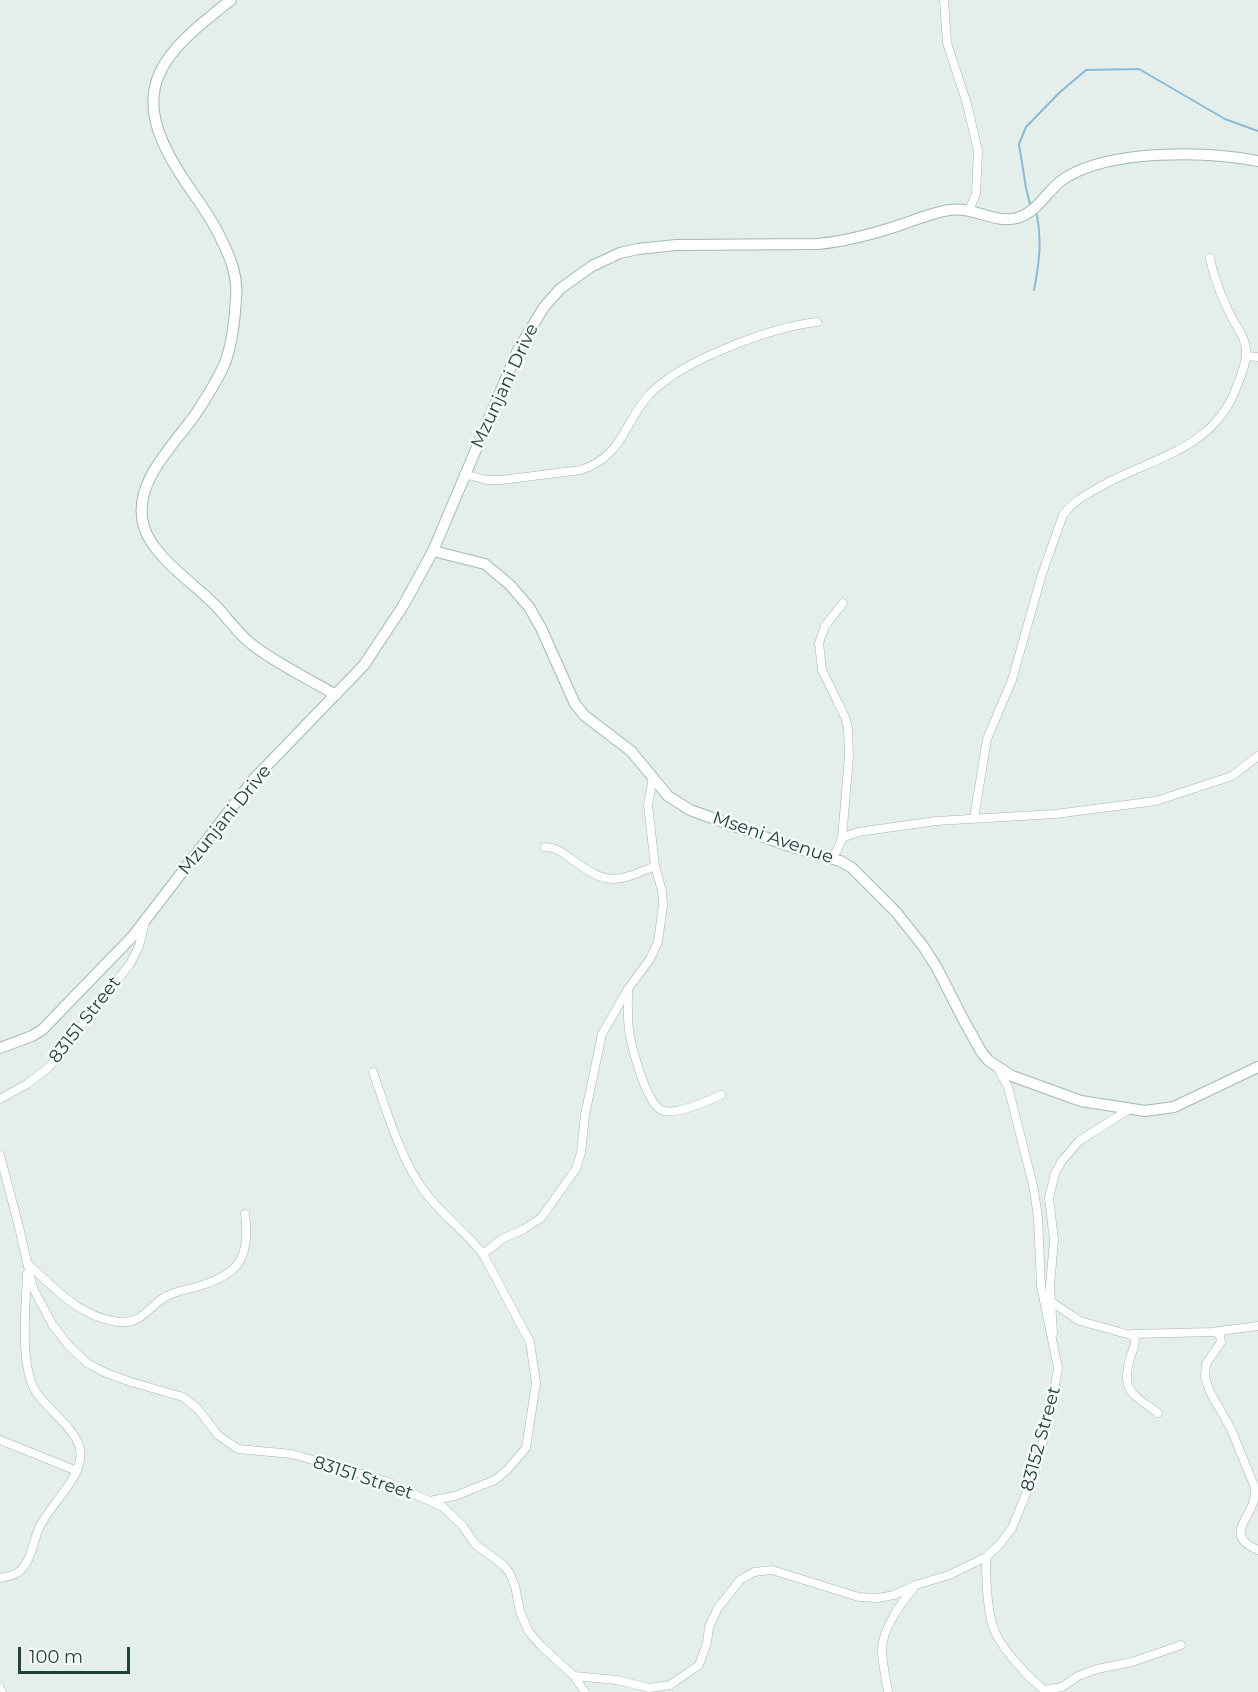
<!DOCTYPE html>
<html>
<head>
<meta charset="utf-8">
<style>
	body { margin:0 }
	#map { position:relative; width:1258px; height:1692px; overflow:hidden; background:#e4eeeb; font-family:Montserrat,sans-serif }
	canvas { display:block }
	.scale { position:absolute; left:18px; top:1647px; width:112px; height:27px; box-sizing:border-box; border:3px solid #22403e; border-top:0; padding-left:8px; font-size:18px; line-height:21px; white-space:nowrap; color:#22403e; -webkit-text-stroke:4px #f5faf8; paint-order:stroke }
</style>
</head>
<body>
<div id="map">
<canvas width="1258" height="1692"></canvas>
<div class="scale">100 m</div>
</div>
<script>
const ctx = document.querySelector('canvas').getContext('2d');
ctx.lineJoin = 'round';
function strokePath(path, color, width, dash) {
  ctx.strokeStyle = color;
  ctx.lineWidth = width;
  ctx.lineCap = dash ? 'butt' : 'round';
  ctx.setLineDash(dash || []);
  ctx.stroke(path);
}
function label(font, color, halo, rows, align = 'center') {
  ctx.font = font + ' Montserrat,sans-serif';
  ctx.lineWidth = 5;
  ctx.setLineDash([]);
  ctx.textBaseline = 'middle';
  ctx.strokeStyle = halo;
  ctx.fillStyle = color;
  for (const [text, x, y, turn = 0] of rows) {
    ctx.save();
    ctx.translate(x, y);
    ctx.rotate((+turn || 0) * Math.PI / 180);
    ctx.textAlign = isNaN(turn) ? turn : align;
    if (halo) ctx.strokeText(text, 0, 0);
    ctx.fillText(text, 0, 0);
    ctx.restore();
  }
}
strokePath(new Path2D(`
	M1030 204 1026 188 1019 144 1026 127 1059 93 1086 70 1139 69 1225 119 1258 131
	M1034 290C1039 265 1042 241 1037 215`), '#8abad5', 2);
const street = new Path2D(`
	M944 0 947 43 967 104 978 151 976 194 969 210
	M1246 356 1258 357
	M464 474 487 480H501L581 470C625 455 623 422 650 394 682 360 772 327 817 322
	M974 818 987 739 1012 680 1042 574 1063 515C1072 502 1084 496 1098 488 1151 457 1214 451 1237 386 1241 375 1247 362 1246 351 1246 338 1237 328 1232 318 1222 298 1214 279 1210 258
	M842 838 849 756 848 728 845 717 822 670 819 643 825 626 843 603
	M545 847C556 847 561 852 570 858 608 886 614 883 655 866
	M829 858 837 851 842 838 858 832 936 821 1055 814 1156 801 1232 776 1258 756
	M628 991C628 1006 627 1023 630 1037 634 1054 647 1107 664 1111 678 1114 708 1101 721 1095
	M373 1072C386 1109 401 1161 425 1192 442 1215 465 1231 483 1254
	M0 1099 27 1084 49 1067 130 964 139 946 145 922
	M0 1155 19 1227 33 1288 52 1324 69 1346 87 1363 106 1373 131 1382 183 1397 197 1408 218 1435 238 1449 292 1454 385 1481 443 1507 462 1525 475 1544 503 1565 509 1572 515 1586 520 1612 529 1632 541 1646 574 1676 585 1692
	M28 1264C56 1289 79 1317 119 1322 141 1325 149 1306 165 1297 175 1291 185 1290 196 1287 238 1275 251 1259 245 1214
	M1053 1303 1080 1321 1134 1336C1136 1343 1134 1347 1131 1355 1120 1391 1131 1393 1158 1413
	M1212 1332H1216L1220 1336 1221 1342 1206 1364 1205 1377 1210 1392 1231 1429 1255 1488C1258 1516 1219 1534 1258 1550
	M1053 1333 1050 1286 1054 1240 1049 1198 1055 1173 1062 1161 1079 1141 1128 1110
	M1132 1334 1212 1332 1258 1326
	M0 1440 77 1471
	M430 1501 455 1496 495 1480 507 1470 526 1448 536 1383 530 1342 483 1254 502 1239 524 1229 541 1218 576 1169 581 1153 585 1115 602 1034 628 989 650 959 658 942 663 905 662 891 655 866 648 805 653 778
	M986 1557C986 1577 987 1614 995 1632 1003 1650 1030 1680 1047 1692
	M0 1578C7 1577 16 1575 21 1570 32 1559 33 1541 39 1528 50 1504 85 1476 80 1449 76 1429 47 1409 36 1392 19 1365 26 1306 27 1274
	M574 1676 617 1680 649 1688 670 1685 699 1665 707 1643 709 1627 718 1608 740 1580 754 1572 772 1570 859 1597 878 1598 894 1595 916 1585 949 1575 986 1557 1000 1544 1012 1528 1035 1472 1051 1408 1058 1368 1041 1286 1038 1217 1033 1185 1008 1087 998 1069
	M0 1688 2 1692
	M1044 1690 1062 1687 1078 1676 1097 1669 1132 1662 1181 1645
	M888 1692C886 1678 882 1663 882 1649 882 1631 901 1602 913 1589`);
const secondary = new Path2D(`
	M231 0C163 53 125 87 179 172 193 195 211 215 222 241 231 259 238 277 236 297 235 318 233 340 226 360 219 379 206 398 195 415 173 446 131 484 144 527 153 557 195 584 217 607 229 620 240 636 254 646 279 665 309 679 336 695
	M433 551 485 564 510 585 529 607 541 628 575 704 585 716 631 751 668 796 690 810 715 819 789 846 840 861 851 867 896 912 923 946 937 968 963 1019 982 1053 989 1061 1012 1076 1081 1101 1145 1111 1174 1107 1258 1067
	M0 1048 32 1036 42 1030 133 936 253 780 364 665 403 606 433 551 518 350 544 307 560 289 592 266 620 253 638 249 676 245 818 244C849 241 877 233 906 223 920 218 935 212 950 210 973 206 994 224 1017 218 1040 211 1047 189 1065 178 1111 149 1207 151 1258 161`);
strokePath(street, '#a6b6b4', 9);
strokePath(secondary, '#a1bab6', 12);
strokePath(street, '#fff', 8);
strokePath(secondary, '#fff', 10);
label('18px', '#22403e', '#f5faf8', [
	["Mzunjani Drive",505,386,-65],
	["Mzunjani Drive",225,820,-51],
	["Mseni Avenue",773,838,19],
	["83151 Street",85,1020,-52],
	["83152 Street",1041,1439,-75],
	["83151 Street",363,1478,18]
]);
</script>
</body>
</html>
